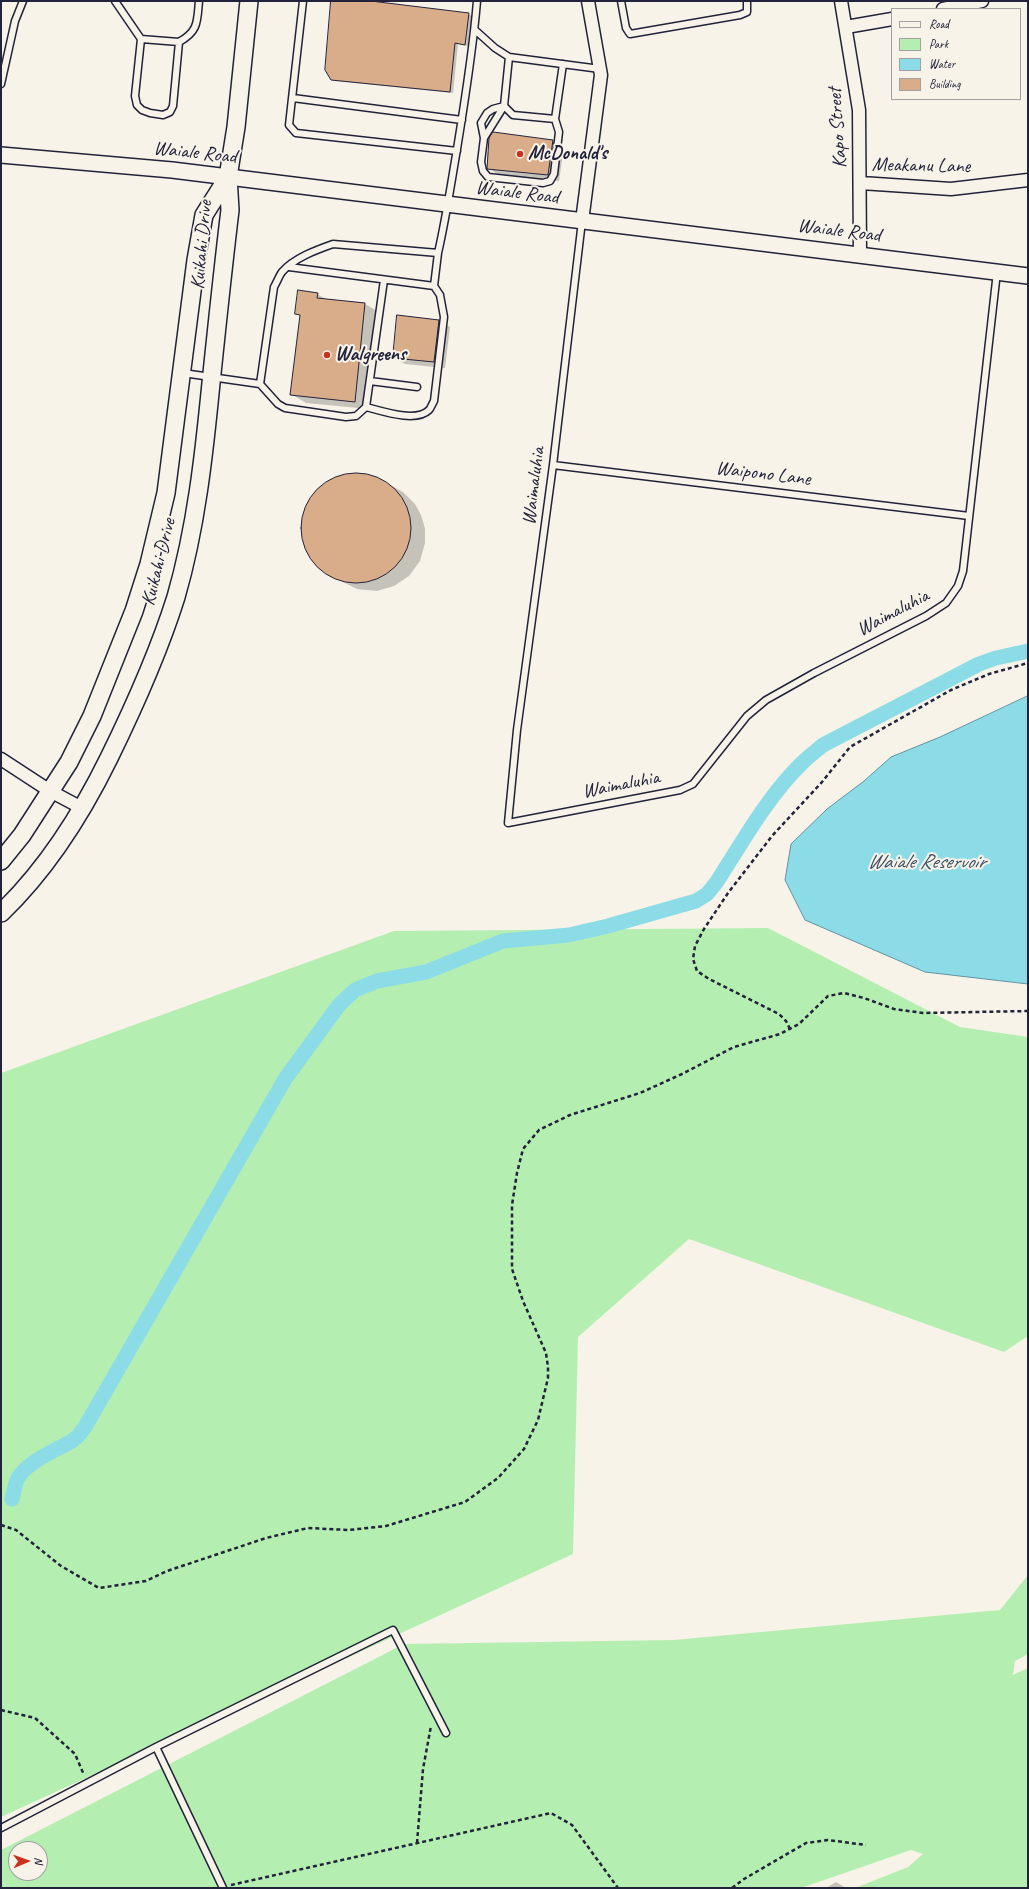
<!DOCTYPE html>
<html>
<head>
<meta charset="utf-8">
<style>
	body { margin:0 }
	#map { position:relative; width:1029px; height:1889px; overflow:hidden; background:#f7f3e8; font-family:Caveat,sans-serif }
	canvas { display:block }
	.frame { position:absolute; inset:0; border:2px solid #22223b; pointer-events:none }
	.legend { position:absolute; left:891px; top:8px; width:130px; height:92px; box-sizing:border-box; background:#f7f3e8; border:1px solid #a29fa3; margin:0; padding:5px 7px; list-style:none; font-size:12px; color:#22223b }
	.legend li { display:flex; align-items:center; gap:8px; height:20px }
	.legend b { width:20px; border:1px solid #a29fa3 }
	.north { position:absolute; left:8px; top:1841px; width:40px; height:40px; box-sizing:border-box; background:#f7f3e8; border:1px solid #a29fa3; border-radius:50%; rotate:88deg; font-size:11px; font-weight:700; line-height:16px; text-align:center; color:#22223b }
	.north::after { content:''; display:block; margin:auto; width:14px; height:18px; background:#c8321e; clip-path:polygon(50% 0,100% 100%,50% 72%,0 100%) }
</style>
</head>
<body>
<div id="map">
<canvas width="1029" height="1889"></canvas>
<div class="frame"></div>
<ul class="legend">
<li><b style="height:5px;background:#f7f3e8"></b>Road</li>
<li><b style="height:11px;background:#b5eeb1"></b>Park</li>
<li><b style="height:11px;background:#8cdce8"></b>Water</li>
<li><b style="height:11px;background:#d9ad8a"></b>Building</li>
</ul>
<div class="north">N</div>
</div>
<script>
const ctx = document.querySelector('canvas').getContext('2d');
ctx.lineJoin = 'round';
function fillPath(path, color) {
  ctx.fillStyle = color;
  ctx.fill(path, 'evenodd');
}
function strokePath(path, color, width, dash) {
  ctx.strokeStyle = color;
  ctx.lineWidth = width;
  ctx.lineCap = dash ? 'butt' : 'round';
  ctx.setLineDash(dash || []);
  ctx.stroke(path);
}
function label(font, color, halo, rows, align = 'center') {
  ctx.font = font + ' Caveat,sans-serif';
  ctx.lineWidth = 4;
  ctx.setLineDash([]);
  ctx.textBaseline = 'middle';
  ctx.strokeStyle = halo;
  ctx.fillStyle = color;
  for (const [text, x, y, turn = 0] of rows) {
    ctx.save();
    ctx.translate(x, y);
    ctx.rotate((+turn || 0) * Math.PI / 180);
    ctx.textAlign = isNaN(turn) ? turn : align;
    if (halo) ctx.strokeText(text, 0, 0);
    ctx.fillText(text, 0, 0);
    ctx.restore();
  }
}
fillPath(new Path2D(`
	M768 928 960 1027 1028 1037V1336L1004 1352 689 1239 578 1337 573 1554 1 1817V1073L394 931Z
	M1028 1575V1654L1015 1661 1013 1675 1028 1668V1888H855L908 1867 923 1854 911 1850 801 1888H1V1850L404 1644 674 1640 1000 1610ZM16 1849H40V1873H16Z`), '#b5eeb1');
const water = new Path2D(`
	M1028 696V984L925 972 805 920 785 880 791 844 827 809 864 781 891 757 940 737Z`);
fillPath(water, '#8cdce8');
strokePath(water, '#6292a3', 1);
fillPath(new Path2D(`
	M332 1H363L468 14 472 16 468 46 458 44 453 93 335 81 332 79Z
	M553 141 564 147 559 181 499 175 488 168Z
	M317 294 328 300 365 304 379 312 369 409 306 403 291 394 301 316 297 313Z
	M439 321 450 327 445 368 405 364 394 358Z
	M356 473 373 476 403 492 415 504 421 515 425 528V543L420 561 409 576 394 586 377 591 357 589 325 573 311 558 303 540V519L308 503 323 484 340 476Z
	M836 1882 846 1888H826Z`), '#0003');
strokePath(new Path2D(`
	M12 1499C14 1492 15 1483 18 1478 27 1462 56 1450 72 1441L78 1436 85 1427 285 1079 339 1005 355 990 377 981 426 972 503 941 569 935 608 926 696 901 707 894 716 883C742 843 767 797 802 763 808 757 816 751 823 745L979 664 996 658 1028 651`), '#8cdce8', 15);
const building = new Path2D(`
	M331 1H371L469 13 465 45 455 43 450 92 331 80 325 70Z
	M493 132 553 140 548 175 487 169 489 138Z
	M298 290 318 293 317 298 365 303 355 402 290 395 300 315 295 314Z
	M397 315 439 320 434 362 393 358Z
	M301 528a55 55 0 1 1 110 0a55 55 0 1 1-110 0Z`);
fillPath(building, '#d9ad8a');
strokePath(building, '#22223b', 1);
const service = new Path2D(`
	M115 1 141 39 135 96 137 105 142 110 150 113 163 115 170 112 173 106 179 42 141 39
	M303 1 289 125 296 133 457 151
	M621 1 626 28 630 34 740 15 747 12V1
	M475 30 495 48 509 57 600 69
	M179 42C199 31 197 21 199 1
	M509 57 504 106 513 115 555 119 563 64
	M1 84 15 21 23 1
	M293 98 462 120
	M504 106 493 109 487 113 481 123 484 138 481 162 483 171 488 177 543 183 550 181 554 174 559 132 555 119
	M484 138 504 106
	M582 221 553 465 517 730 508 823 680 790 693 784 747 716 766 700 814 673 926 616 946 603 958 586 963 571 997 272
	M289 267 434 286 438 253
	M183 373 260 384 278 404 285 408 346 417 356 416 366 407 384 280
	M370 381 417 387
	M260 384 274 287C277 282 279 276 282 272 294 258 316 250 333 244L438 253C446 218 451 184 457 149 465 100 473 50 477 1
	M366 407C382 411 416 423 429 410 431 408 432 404 434 401L444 317 440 295 434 286
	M553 465 969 516
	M156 1747 223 1888
	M1 1828 156 1747 393 1630 446 1733`);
const minor = new Path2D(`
	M841 1 859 110 860 254
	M943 9 982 1
	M846 27 892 19
	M861 183 951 189 1028 180
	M582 221 601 75 588 1
	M1 759 50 791 82 808`);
const tertiary = new Path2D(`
	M1 155 172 170 1028 276`);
const secondary = new Path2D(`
	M1 861 22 835 69 762 92 716 134 611 149 564 166 493 196 260 204 215 228 177
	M1 913C47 869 81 815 109 758 134 707 159 651 176 597 196 528 204 455 211 383 217 325 223 268 230 210L228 177 236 127 249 1`);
strokePath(service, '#22223b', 9);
strokePath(minor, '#22223b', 15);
strokePath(tertiary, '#22223b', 18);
strokePath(secondary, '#22223b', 20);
strokePath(new Path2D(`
	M790 1029 786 1021 779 1014 709 979 697 971 693 959 695 946 704 929 728 893 772 836 822 782 850 747 951 690 989 674 1028 663
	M1 1525 16 1530 61 1566 99 1588 146 1581 167 1571 266 1538 308 1528 349 1530 386 1526 465 1502 498 1478 524 1449 538 1420 548 1378V1367L546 1353 523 1301 512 1269V1205L517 1173 523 1149 539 1130 570 1115 640 1093 682 1074 734 1047 780 1034 799 1024 828 996 844 993 864 998 894 1009 923 1013 1028 1011
	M1 1710 35 1718 75 1754 84 1775
	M417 1843 423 1769 431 1726
	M231 1885 551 1813 572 1825 618 1888
	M732 1888 744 1879 806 1843 828 1840 866 1845`), '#22223b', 2.5, [4, 3]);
strokePath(service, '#f7f3e8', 6);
strokePath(minor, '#f7f3e8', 12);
strokePath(tertiary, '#f7f3e8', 15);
strokePath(secondary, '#f7f3e8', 17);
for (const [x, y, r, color] of [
	[520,154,4,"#c8321e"],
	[327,355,4,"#c8321e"]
]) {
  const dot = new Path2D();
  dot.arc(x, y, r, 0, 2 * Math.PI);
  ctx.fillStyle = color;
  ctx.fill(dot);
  strokePath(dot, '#f7f3e8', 1.5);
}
label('20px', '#22223b', '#f7f3e8', [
	["Kapo Street",838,128,-94],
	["Waiale Road",195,153,6],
	["Meakanu Lane",921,166,1],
	["Waiale Road",517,193,7],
	["Waiale Road",839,231,7],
	["Kuikahi Drive",202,245,-85],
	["Waipono Lane",763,474,7],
	["Waimaluhia",534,486,-83],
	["Kuikahi Drive",159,562,-76],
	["Waimaluhia",893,613,-28],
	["Waimaluhia",621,785,-11]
]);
label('bold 20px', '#22223b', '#f7f3e8', [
	["McDonald's",528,154],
	["Walgreens",335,355]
], 'left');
label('italic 21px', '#3c5066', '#f7f3e8', [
	["Waiale Reservoir",926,862]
]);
</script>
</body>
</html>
